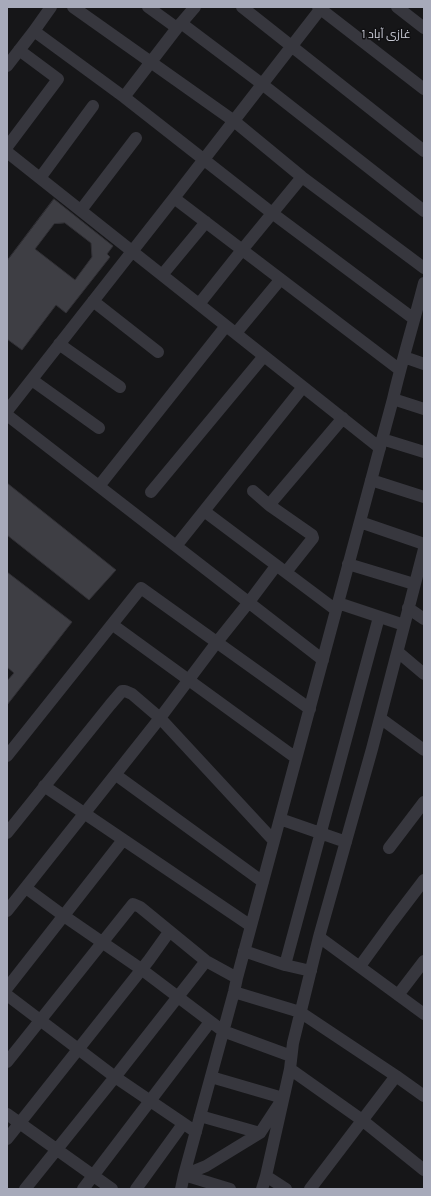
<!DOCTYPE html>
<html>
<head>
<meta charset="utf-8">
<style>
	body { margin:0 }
	#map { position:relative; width:431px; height:1196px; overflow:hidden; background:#161618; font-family:Barlow,sans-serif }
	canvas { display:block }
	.frame { position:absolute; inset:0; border:8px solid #a7aaba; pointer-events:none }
</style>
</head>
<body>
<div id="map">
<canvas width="431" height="1196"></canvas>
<div class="frame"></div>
</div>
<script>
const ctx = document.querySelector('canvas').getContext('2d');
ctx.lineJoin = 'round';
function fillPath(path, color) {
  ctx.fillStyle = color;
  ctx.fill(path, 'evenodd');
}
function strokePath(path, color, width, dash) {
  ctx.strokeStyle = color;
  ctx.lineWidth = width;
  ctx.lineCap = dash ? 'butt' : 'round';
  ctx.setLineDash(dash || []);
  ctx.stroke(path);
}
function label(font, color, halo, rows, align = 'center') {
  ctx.font = font + ' Barlow,Cairo,sans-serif';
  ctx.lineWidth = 3;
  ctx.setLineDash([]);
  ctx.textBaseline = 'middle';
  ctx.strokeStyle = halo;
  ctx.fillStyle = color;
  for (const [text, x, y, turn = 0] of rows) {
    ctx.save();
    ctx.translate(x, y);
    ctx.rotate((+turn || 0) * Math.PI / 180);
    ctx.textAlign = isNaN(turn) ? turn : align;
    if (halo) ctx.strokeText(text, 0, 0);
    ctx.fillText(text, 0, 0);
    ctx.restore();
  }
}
const building = new Path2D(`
	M54 199 113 246 107 254 110 257 66 313 56 305 22 350 7 339V261ZM65 223 91 243 92 257 75 280 35 249 54 224Z
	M7 483 116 570 89 600 7 535Z
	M7 572 72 622 7 705V681L14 673 7 667Z`);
fillPath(building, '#3e3e44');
strokePath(building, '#313035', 1);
strokePath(new Path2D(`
	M73 7 234 121 302 177 424 268
	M148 7 177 28
	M242 7 424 151
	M318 7 424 89
	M397 7 424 28
	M181 23 262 84 424 211
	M34 31 124 97 272 213 414 319
	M7 66 34 31 51 7
	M124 97 177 28 195 7
	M7 147 58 79 19 50
	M7 152 380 448
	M40 178 93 106
	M174 198 400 370
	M81 210 136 138
	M162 275 206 222
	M93 301 158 352
	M199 304 242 250 302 177
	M236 333 280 280
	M59 344 120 387
	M404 357 424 364
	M32 380 99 428
	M393 399 424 409
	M7 411 174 198 322 7
	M7 415 323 660
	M382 439 424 452
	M371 480 424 497
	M99 486 226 326
	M253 491 269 505
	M151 492 264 356
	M204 511 336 610
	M360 522 424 544
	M176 546 303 387
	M348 564 414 584
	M286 572 313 538 312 535 269 505 343 418
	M338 603 404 625
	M408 608 424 619
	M113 625 296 758
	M398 652 424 674
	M380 718 424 750
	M7 756 141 588 310 709
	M116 775 263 882
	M44 786 251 926
	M280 819 346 842
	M7 833 110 705 122 691H125L132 694 160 718 274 841
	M389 848 424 802
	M26 888 64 916 141 969 223 1031 291 1056
	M7 911 160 718 217 642 249 602 276 566
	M319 937 424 1014
	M244 951 285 965 379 617
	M285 965 311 971
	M360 966 392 922 424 880
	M7 988 123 840
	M234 992 300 1012 396 1076 424 1096
	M7 995 115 1077 206 961
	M398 995 424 961
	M7 1062 133 904 140 907 206 961 237 978
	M290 1069 362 1120 424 1170
	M7 1114 112 1189
	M200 1116 260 1133 283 1098 211 1077
	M7 1139 149 960 169 932
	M266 1176 286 1189
	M25 1189 115 1077 196 1132
	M83 1189 210 1022
	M136 1189 183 1124
	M181 1189 184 1175 206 1166 260 1133
	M230 1189 184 1175 234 992 237 978 393 399C402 360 414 322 424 283
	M262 1189 266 1176 290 1069 293 1043 319 937 372 749 424 549
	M310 1189 396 1076`), '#37373e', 12);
label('12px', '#c8cad5', '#111113', [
	["غازی آباد 1",386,34]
]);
</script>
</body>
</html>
